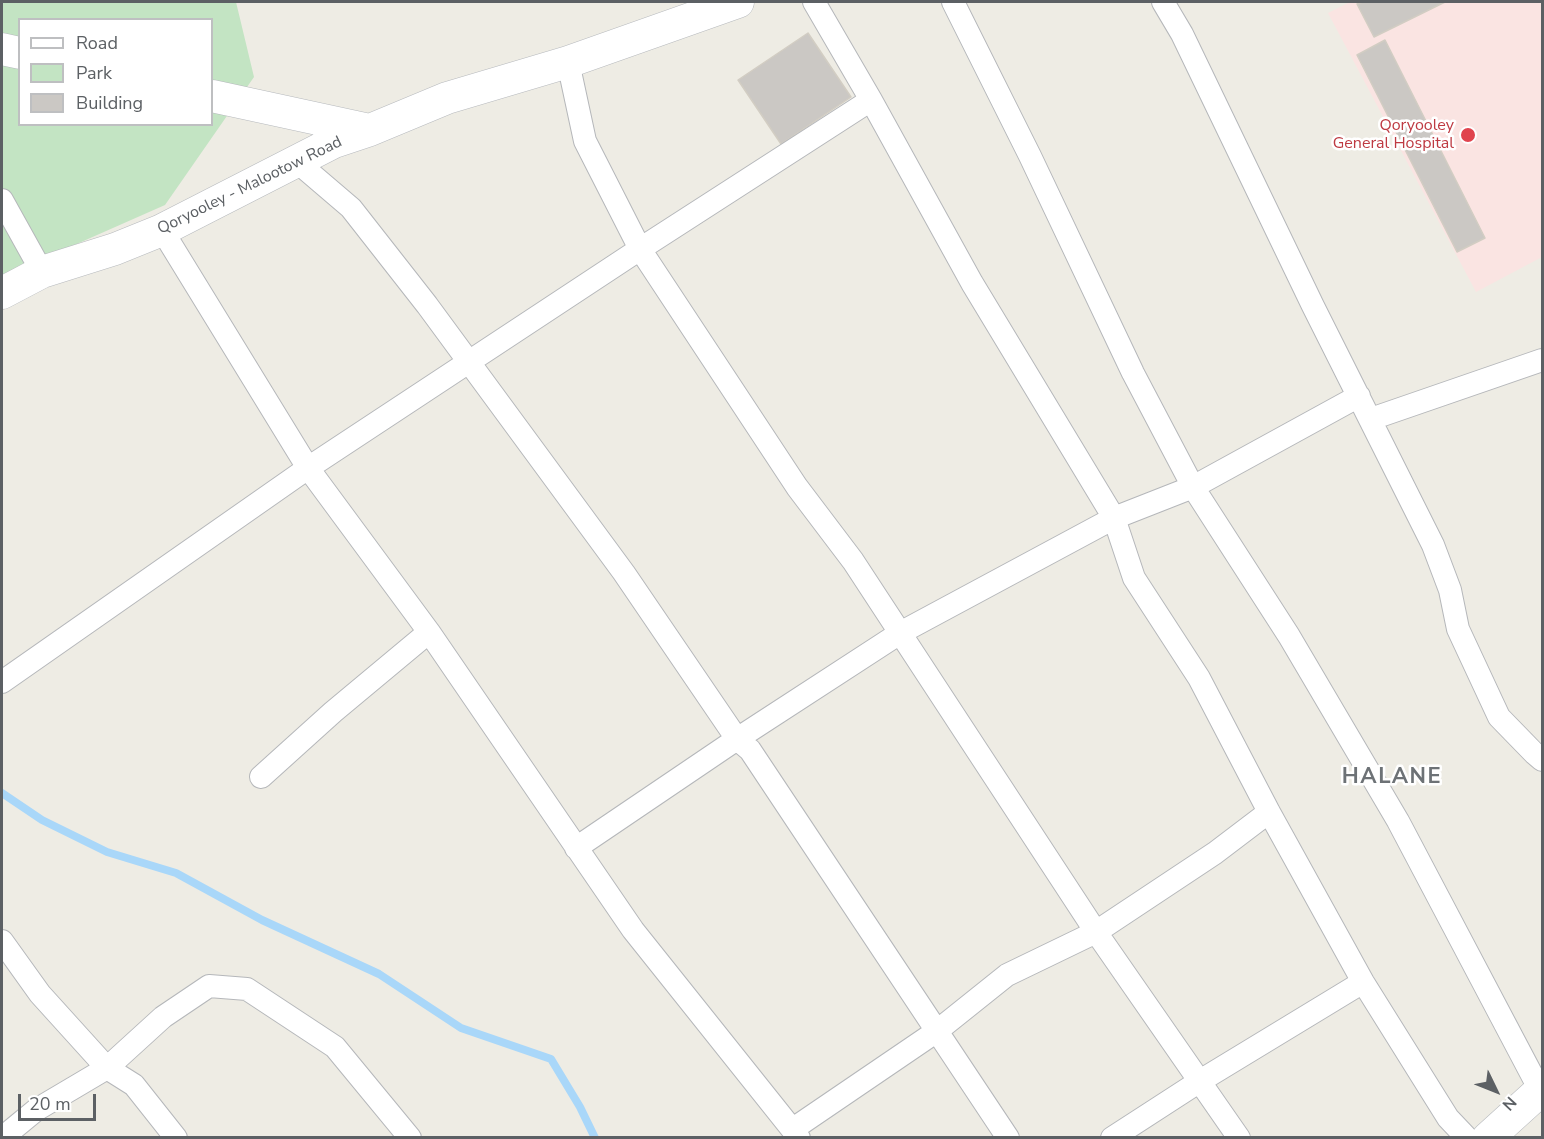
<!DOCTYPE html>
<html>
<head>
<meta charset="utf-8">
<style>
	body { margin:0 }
	#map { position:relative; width:1544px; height:1139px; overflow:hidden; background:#eeece4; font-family:"Nunito Sans",sans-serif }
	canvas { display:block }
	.frame { position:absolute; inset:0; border:3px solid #5c6064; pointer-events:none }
	.legend { position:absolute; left:18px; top:18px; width:195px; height:108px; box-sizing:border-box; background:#fff; border:2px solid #bebfc1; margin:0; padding:8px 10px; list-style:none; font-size:18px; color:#5c6064 }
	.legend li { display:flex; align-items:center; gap:12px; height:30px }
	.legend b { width:30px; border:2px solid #bebfc1 }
	.north { position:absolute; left:1466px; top:1061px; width:60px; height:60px; -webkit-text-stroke:4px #fff; paint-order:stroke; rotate:133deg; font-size:16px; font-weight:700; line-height:24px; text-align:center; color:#5c6064 }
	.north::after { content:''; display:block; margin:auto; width:21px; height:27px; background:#5c6064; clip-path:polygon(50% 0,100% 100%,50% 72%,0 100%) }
	.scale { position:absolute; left:18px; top:1094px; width:78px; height:27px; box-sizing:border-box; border:3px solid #5c6064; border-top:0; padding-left:8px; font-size:18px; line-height:21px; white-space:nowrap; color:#5c6064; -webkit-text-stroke:4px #fff; paint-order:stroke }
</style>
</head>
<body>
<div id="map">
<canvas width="1544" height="1139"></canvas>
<div class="frame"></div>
<ul class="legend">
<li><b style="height:8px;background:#fff"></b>Road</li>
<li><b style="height:16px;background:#c3e4c3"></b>Park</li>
<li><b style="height:16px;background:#cbc8c4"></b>Building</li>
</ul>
<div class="north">N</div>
<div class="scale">20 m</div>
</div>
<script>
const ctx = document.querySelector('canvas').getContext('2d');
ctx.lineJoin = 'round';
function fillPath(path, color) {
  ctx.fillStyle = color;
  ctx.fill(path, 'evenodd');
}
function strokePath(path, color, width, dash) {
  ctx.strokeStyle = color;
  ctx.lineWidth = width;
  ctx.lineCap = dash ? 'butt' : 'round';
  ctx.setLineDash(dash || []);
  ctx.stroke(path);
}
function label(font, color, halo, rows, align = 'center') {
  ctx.font = font + ' "Nunito Sans",sans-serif';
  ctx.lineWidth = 5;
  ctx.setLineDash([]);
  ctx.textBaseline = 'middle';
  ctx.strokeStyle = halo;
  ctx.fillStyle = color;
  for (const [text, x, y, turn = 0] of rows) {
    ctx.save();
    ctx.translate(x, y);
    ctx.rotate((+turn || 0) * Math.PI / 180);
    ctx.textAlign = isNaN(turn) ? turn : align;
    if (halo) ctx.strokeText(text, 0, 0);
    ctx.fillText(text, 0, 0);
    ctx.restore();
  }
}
fillPath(new Path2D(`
	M1350 2H1542V257L1476 292 1328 13Z`), '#fae4e2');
fillPath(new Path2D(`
	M2 2H236L254 77 165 205 2 277ZM20 20H212V124H20Z`), '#c3e4c3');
strokePath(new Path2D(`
	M2 793 42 820 107 852 176 873 262 920 379 974 461 1028 551 1059 580 1107 595 1138`), '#a9d7f9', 8);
const building = new Path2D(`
	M1363 2H1445L1374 37 1357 4Z
	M808 33 851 97 781 144 738 80Z
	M1385 40 1485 238 1457 252 1357 55Z`);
fillPath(building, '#cbc8c4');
strokePath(building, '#d2cdc3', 1.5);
const street = new Path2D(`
	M814 2 871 100 972 283 1114 518 1134 578 1199 678 1269 812 1363 982 1448 1118 1467 1138
	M953 2 1030 156 1133 373 1193 487 1289 636 1398 821 1542 1094
	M1163 2 1182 34 1313 306 1433 545 1450 590 1458 629 1499 717 1535 754 1542 760
	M568 62 585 141 640 249 797 487 853 561 1096 932 1239 1138
	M296 161 351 208 427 305 624 573 737 739 750 750 1008 1138
	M2 200 42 272
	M162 230 308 468 429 632 633 930 799 1138
	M1371 419 1542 360
	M2 682 308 468 640 249 871 100
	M261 777 333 712 429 632
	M576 848 737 739 900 633 1114 518 1193 487 1359 396
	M2 941 40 994 107 1068 134 1085 176 1138
	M793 1129 937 1031 1007 975 1096 932 1215 853 1269 812
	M2 1138 36 1110 107 1068 163 1017 209 986 247 989 335 1047 410 1138
	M1112 1138 1200 1081 1363 982`);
const secondary = new Path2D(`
	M2 49 20 53
	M212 96 369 130
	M2 293 42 272 115 249 162 230 334 142 370 130 447 98 568 62 738 2
	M1488 1138 1542 1089`);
strokePath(street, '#b5b7ba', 24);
strokePath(secondary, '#b6b9bd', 33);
strokePath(street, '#fff', 22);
strokePath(secondary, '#fff', 32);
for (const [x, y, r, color] of [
	[1468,135,8,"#e0444e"]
]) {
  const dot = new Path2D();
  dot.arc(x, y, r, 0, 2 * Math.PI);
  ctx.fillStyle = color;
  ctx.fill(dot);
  strokePath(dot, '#fff', 2);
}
label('16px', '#be3a42', '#fff', [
	["Qoryooley",1454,126],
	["General Hospital",1454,144]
], 'right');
label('16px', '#5c6064', '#fff', [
	["Qoryooley - Malootow Road",250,186,-26]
]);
ctx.letterSpacing = '1.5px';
label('bold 22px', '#6d7276', '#fff', [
	["HALANE",1392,778]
]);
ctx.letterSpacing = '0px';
</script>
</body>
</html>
